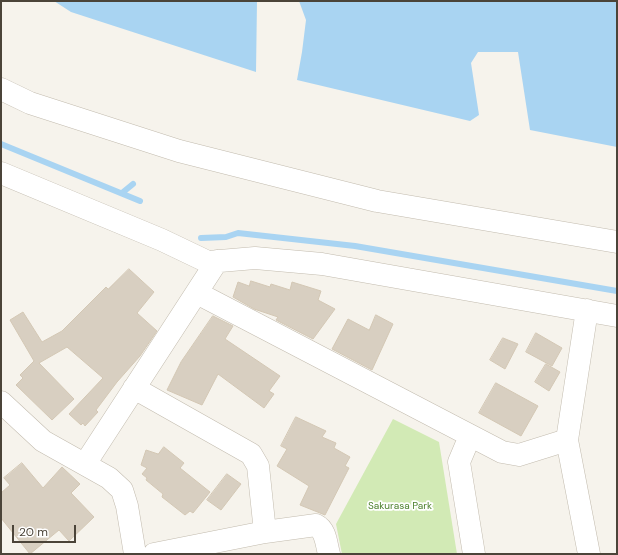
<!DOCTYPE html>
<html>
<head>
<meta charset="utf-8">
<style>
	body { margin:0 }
	#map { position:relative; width:618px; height:555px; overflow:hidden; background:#f6f3ec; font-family:"DM Sans",sans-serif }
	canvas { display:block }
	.frame { position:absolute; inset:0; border:2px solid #4b4439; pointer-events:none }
	.scale { position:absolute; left:12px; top:525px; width:64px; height:18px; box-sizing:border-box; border:2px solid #4b4439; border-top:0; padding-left:5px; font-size:12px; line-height:14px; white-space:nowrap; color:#4b4439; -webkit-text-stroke:3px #fff; paint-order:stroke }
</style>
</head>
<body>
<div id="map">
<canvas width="618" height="555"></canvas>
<div class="frame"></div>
<div class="scale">20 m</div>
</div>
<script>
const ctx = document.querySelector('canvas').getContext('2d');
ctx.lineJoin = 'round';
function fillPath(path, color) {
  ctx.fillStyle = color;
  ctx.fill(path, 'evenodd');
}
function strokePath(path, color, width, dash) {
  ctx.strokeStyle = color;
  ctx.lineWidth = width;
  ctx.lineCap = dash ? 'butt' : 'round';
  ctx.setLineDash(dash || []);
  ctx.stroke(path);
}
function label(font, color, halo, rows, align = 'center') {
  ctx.font = font + ' "DM Sans",sans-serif';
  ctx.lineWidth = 3.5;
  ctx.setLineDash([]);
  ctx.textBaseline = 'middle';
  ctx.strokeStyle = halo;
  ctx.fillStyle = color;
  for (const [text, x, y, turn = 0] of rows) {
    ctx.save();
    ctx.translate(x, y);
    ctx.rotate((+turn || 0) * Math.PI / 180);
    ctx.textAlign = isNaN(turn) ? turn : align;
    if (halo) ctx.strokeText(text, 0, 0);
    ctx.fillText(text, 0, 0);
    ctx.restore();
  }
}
fillPath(new Path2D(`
	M393 419 439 442 457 554H342L336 524Z`), '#d2eab5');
fillPath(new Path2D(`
	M54 1H257L256 72 71 12Z
	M299 1H617V147L530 130 518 52H478L471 63 479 115 470 121 297 80 302 52 306 20Z`), '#a9d4f2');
strokePath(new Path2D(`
	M1 144 140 201
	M122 193 133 184
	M201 238 226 237 238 233 355 246 617 291`), '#a9d4f2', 6);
const building = new Path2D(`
	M129 269 154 292 137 313 157 331 140 356 117 382 96 410 98 412 85 426 83 423 81 425 69 414 103 378 67 347 39 363 74 399 52 420 16 385 23 378 20 375 34 361 10 320 23 312 42 342 62 331 106 287 108 289Z
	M251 281 270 287 271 284 290 290 292 282 321 291 318 300 335 309 313 339 276 320 278 317 254 309 233 297 238 282 249 286Z
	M376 315 393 324 372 370 332 349 348 319 369 330Z
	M213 316 233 326 225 339 280 376 269 391 274 394 264 408 218 374 202 405 167 390 181 362Z
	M536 333 562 348 552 366 526 352Z
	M503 338 518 344 505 369 490 360Z
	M546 364 560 372 549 391 535 382Z
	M496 383 538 406 521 436 479 413Z
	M296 417 326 431 322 437 336 443 334 448 350 457 345 466 349 468 325 515 300 505 309 486 277 466 287 449 281 446Z
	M164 447 184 463 180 468 210 492 193 513 190 511 185 515 162 497 163 494 146 480 147 478 142 474 147 468 141 465 146 450 158 454Z
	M22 463 43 488 62 467 80 484 71 493 94 517 69 541 59 530 30 554 1 518V493L10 485 4 478Z
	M227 474 241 484 221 510 207 500Z`);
fillPath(building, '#d8cfc1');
strokePath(building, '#d3c7b4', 1);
const minor = new Path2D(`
	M1 89 30 103 179 151 377 201 617 242
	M1 173 162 240 208 262 255 258 322 264 617 316
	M197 293 502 452 519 455 567 440
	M587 310 567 440 589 554
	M134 388 251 454 258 466 265 532
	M1 402 43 441 109 478 122 490 127 506 135 554
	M470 436 459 462 474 554
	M85 464 217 261
	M154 554 265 532 316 525C326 530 326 543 329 554`);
strokePath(minor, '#c2bbae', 23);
strokePath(minor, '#fff', 22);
label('10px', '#4a7f2a', '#fff', [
	["Sakurasa Park",400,506]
]);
</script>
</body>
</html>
